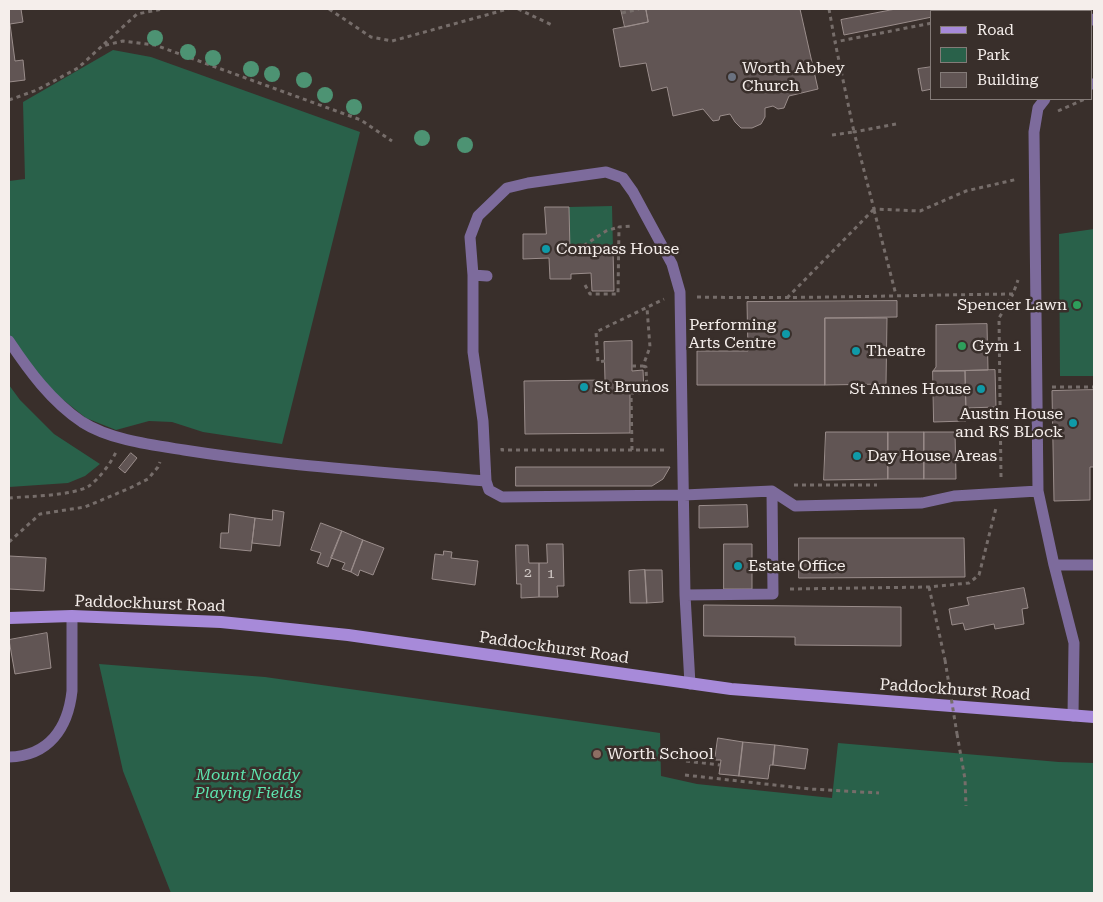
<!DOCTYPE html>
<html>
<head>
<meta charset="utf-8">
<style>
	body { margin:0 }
	#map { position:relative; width:1103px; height:902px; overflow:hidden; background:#392f2b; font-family:"Roboto Serif",serif }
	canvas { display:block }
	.frame { position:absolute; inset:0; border:10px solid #f5eeeb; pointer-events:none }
	.legend { position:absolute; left:930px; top:10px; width:162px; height:90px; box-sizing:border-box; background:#392f2b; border:1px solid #847b78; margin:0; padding:6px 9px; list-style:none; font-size:15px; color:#f5eeeb }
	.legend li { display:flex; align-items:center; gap:10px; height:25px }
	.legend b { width:25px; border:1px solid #847b78 }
</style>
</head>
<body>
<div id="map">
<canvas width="1103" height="902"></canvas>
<div class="frame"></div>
<ul class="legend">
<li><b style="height:6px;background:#a78ad9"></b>Road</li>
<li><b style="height:14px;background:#29614a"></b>Park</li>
<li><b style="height:14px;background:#615554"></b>Building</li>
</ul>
</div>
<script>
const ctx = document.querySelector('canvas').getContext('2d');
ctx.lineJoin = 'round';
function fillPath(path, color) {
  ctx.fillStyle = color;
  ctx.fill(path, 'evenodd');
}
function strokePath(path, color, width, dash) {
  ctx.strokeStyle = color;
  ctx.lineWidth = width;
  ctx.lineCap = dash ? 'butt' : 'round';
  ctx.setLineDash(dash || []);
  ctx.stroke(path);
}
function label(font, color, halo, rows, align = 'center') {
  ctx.font = font + ' "Roboto Serif",serif';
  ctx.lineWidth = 5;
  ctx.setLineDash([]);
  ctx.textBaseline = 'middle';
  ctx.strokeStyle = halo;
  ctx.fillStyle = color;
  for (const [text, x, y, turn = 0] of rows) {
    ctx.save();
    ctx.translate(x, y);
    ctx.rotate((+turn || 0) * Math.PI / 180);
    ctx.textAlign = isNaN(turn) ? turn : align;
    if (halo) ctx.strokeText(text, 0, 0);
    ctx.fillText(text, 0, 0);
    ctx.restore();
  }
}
fillPath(new Path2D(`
	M113 50 151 57 360 132 282 444 203 432 172 422 149 421 116 430 86 418 57 395 32 367 9 334V181L25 179 23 102Z
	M612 206 613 250 570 251 569 207Z
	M1094 229V376H1060L1059 234Z
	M9 385 20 400 54 434 100 464 85 476 68 483 9 487Z
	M99 664 265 677 660 733 661 776 697 784 832 798 838 743 1059 762 1094 763V893H171L123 771Z`), '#29614a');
const building = new Path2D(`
	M9 9H21L23 22 10 24 15 61 23 60 25 80 9 82Z
	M621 9H646L648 22 625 27Z
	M646 9H800L818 89 789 96 784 108 778 109 773 106 765 108V117L761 124 752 128H741L735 122 730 114 720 116 719 120 713 121 703 109 673 116 667 87 652 91 646 63 620 67 613 29 648 22Z
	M896 9H972L960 11H932V17L844 35 841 20Z
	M1011 9H1055V11H1011Z
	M932 67V89L922 91 918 69Z
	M545 207H569L570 251 613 250 614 291H592L591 273 571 274V279H550L549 258 523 259V234H546Z
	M897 301V317L825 318V385H697V351H748L747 302Z
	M825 318H887L886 384 825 385Z
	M987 324 988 370 933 371 936 367V325Z
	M632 341V371L643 370 644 391H630V433L525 434 524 381 605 380 604 342Z
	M995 370 996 407 966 408 965 371Z
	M933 371H965L966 421 934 422Z
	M1094 390V467H1090V500L1054 501 1052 391Z
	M826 432H888V479L824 480Z
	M888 432H924V479H888Z
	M924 432H955L956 479H924Z
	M131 453 137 458 125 473 119 468Z
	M516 467H670L663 479 652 486H516Z
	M747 505 748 527 699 528V506Z
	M273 510 284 512 280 546 252 543 255 518 272 520Z
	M230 514 255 518 251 551 220 548 221 533H228Z
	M321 523 342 531 328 567 317 563 321 553 311 550Z
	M342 531 363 540 351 572 342 569 345 563 331 558Z
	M799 538H964L965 577 799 578Z
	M363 540 384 548 373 575 360 570 358 576 351 572Z
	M547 544H563L564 586H557L558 597H539V563H547Z
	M724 544H752V589H724Z
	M516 545H528L529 563H539V597L521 598V584H517Z
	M444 551 452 552 451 558 478 561 475 585 432 579 435 554 443 555Z
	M9 556 46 558 44 591 9 589Z
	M645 570H662L663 602 647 603Z
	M645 570 647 603H630L629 571Z
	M1024 588 1028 608 1022 609 1024 624 995 629 994 624 965 630 963 623 952 625 949 609 969 605 967 598Z
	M704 605 901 607V646L795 645V637L704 636Z
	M47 633 51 668 15 674 9 640Z
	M718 738 743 742 739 776 719 774 721 760H715Z
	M743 742 775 745 773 765H770L768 779 739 776Z
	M775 745 808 749 805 769 773 765Z`);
fillPath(building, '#615554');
strokePath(building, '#9a8d8b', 1);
strokePath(new Path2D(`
	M329 9 371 37 392 41 508 9
	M518 9 552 25
	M829 9 835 42
	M972 11 983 9
	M622 13 639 9
	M104 44 137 14 163 9
	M9 100 37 90 78 68 102 46 123 41 155 45 361 120 392 141
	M1058 111 1085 99
	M896 124 854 132 874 209 920 211 966 191 1018 179
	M832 135 854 132 835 42 932 23
	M874 210 896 295
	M577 250 606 231 619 227
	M585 285 590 294H618L619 227 633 226
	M697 297C802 299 908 295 1013 294L1018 280
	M787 298 874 209
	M605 361 598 362 596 332 664 299
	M632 366H643L650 347 647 308
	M643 366 646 367 647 392
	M1052 387H1094
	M502 448V450H666
	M632 450 631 393 666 392
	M1001 477 999 318 1013 294
	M794 485H877
	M9 498C30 496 72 496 89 486 99 479 111 463 116 452
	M9 542 40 514 85 507 130 488 148 479 158 467 160 462
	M929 587 945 660
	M790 589 929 587 969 583 979 575 996 508
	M957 734 965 779 966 806
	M686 761 720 765
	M685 775 810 789 879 793`), '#766d6a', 3, [4, 4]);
strokePath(new Path2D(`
	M1000 9 1001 11
	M1092 20 1094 19
	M1092 84H1094
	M1045 99 1038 108 1034 132 1038 491 1054 565 1074 643 1073 716
	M473 275 487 276
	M9 341C29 371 51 401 82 422 110 440 152 445 184 450 284 466 386 472 486 481
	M1054 565H1094
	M685 595 773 594 772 491
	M690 684 685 595 680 292 672 264 633 192 623 178 606 172 528 183 507 188 478 216 470 237 473 275V352L483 421 486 481 489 490 502 497 684 495 772 491 795 506 922 503 954 496 1038 491
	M9 757C49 756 68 728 72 691V616`), '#7d6b9c', 11);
strokePath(new Path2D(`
	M9 618 72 616 221 622 348 635 731 689 1094 717`), '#a78ad9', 12);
strokePath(new Path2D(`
	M945 660 957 734`), '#766d6a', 3, [4, 4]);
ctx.fillStyle = '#4d9373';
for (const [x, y] of [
	[155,38],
	[188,52],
	[213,58],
	[251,69],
	[272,74],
	[304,80],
	[325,95],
	[354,107],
	[422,138],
	[465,145]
]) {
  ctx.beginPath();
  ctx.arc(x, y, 8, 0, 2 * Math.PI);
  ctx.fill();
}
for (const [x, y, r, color] of [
	[732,77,5,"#6b7280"],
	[546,249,5,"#0f9aa8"],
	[1077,305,5,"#2e9e5b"],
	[786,334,5,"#0f9aa8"],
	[962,346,5,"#2e9e5b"],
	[856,351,5,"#0f9aa8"],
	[584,387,5,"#0f9aa8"],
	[981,389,5,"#0f9aa8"],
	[1073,423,5,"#0f9aa8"],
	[857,456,5,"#0f9aa8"],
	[738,566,5,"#0f9aa8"],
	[597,754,5,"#8d6e63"]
]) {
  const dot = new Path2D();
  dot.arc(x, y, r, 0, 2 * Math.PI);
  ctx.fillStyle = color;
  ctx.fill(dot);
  strokePath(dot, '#392f2b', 2);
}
label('14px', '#d0c8c5', null, [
	["2",528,573],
	["1",551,574]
]);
label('16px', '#f5eeeb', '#392f2b', [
	["Worth Abbey",742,68],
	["Church",742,86],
	["Compass House",556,249],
	["Spencer Lawn",1067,305,"right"],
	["Performing",776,325,"right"],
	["Arts Centre",776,343,"right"],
	["Gym 1",972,346],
	["Theatre",866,351],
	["St Brunos",594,387],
	["St Annes House",971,389,"right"],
	["Austin House",1063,414,"right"],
	["and RS BLock",1063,432,"right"],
	["Day House Areas",867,456],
	["Estate Office",748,566],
	["Worth School",607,754]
], 'left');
label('16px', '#f5eeeb', '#392f2b', [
	["Paddockhurst Road",150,604,2],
	["Paddockhurst Road",554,648,8],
	["Paddockhurst Road",955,690,4]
]);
label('italic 16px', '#5de4ae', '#392f2b', [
	["Mount Noddy",248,775],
	["Playing Fields",248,793]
]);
</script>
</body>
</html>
